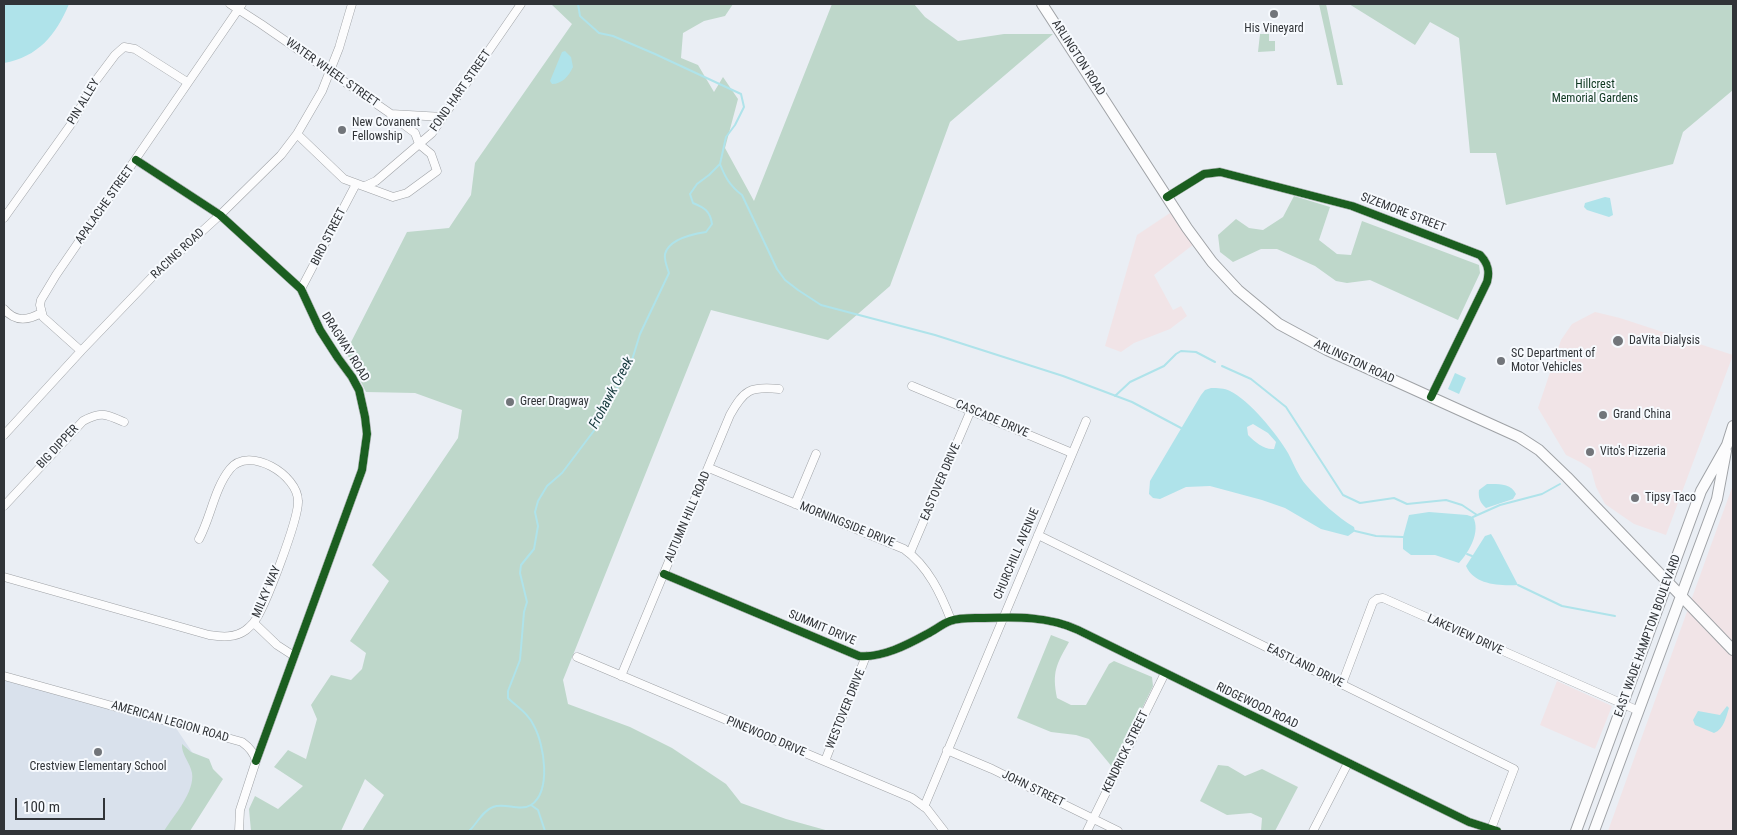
<!DOCTYPE html>
<html>
<head>
<meta charset="utf-8">
<style>
	body { margin:0 }
	#map { position:relative; width:1737px; height:835px; overflow:hidden; background:#eaeef4; font-family:"Roboto Condensed",sans-serif }
	canvas { display:block }
	.frame { position:absolute; inset:0; border:5px solid #313438; pointer-events:none }
	.scale { position:absolute; left:15px; top:798px; width:90px; height:22px; box-sizing:border-box; border:2px solid #313438; border-top:0; padding-left:6px; font-size:15px; line-height:18px; white-space:nowrap; color:#313438; -webkit-text-stroke:4px #f7fafe; paint-order:stroke }
</style>
</head>
<body>
<div id="map">
<canvas width="1737" height="835"></canvas>
<div class="frame"></div>
<div class="scale">100 m</div>
</div>
<script>
const ctx = document.querySelector('canvas').getContext('2d');
ctx.lineJoin = 'round';
function fillPath(path, color) {
  ctx.fillStyle = color;
  ctx.fill(path, 'evenodd');
}
function strokePath(path, color, width, dash) {
  ctx.strokeStyle = color;
  ctx.lineWidth = width;
  ctx.lineCap = dash ? 'butt' : 'round';
  ctx.setLineDash(dash || []);
  ctx.stroke(path);
}
function label(font, color, halo, rows, align = 'center') {
  ctx.font = font + ' "Roboto Condensed",sans-serif';
  ctx.lineWidth = 4;
  ctx.setLineDash([]);
  ctx.textBaseline = 'middle';
  ctx.strokeStyle = halo;
  ctx.fillStyle = color;
  for (const [text, x, y, turn = 0] of rows) {
    ctx.save();
    ctx.translate(x, y);
    ctx.rotate((+turn || 0) * Math.PI / 180);
    ctx.textAlign = isNaN(turn) ? turn : align;
    if (halo) ctx.strokeText(text, 0, 0);
    ctx.fillText(text, 0, 0);
    ctx.restore();
  }
}
fillPath(new Path2D(`
	M1173 211 1194 244 1154 275 1173 310 1181 306 1187 316 1170 329 1134 343 1121 352 1105 346 1137 235Z
	M1595 312 1620 318 1733 355 1666 535 1634 524 1605 504 1596 487 1591 469 1582 463 1566 455 1538 408 1561 340 1572 324Z
	M1733 485V831H1608L1711 545Z
	M1557 681 1612 706 1595 749 1540 725Z`), '#f1e4e7');
fillPath(new Path2D(`
	M4 679 176 728 208 776 166 831H4Z`), '#d9e1ec');
fillPath(new Path2D(`
	M551 4H733L725 16 704 21 683 33 681 58 698 65 714 92 723 77 738 99 725 148 754 201 832 4H914L925 17 958 41 1004 34H1053L950 122 890 286 828 340 711 310 563 680 568 704 630 727 672 748 726 784 741 803 786 819 829 831H362L384 795 365 779 341 831H251L249 809 255 796 278 809 303 786 274 767 288 750 306 759 317 719 311 705 331 675 351 680 362 669 366 653 350 641 389 581 372 565 458 438 462 410 415 393 366 392 346 352 407 232 449 228 471 195 475 163 572 24Z
	M1319 4H1326L1343 85H1337Z
	M1349 4H1733V90L1683 132 1673 164 1506 205 1496 153H1470L1459 38 1430 22 1415 45Z
	M1260 34H1269V41H1275V51L1258 52Z
	M1294 196 1330 207 1319 240 1337 254 1351 255 1362 221 1479 265 1480 273 1458 320 1370 280 1347 283 1336 281 1315 266 1277 249H1261L1233 262 1220 252 1218 235 1236 219 1249 228 1263 230 1283 217Z
	M1051 635 1069 642C1056 665 1052 672 1057 698L1071 705H1086L1109 664 1114 661 1152 677 1153 686 1113 768 1089 739 1076 735 1051 732 1017 718Z
	M182 744 191 752 209 759 213 769 223 779 190 831H164C174 815 195 792 192 773 190 762 181 754 182 744Z
	M1218 765 1228 766 1245 776 1262 769 1298 787 1275 831H1261L1262 818 1251 813 1227 815 1200 801Z`), '#bed7ca');
fillPath(new Path2D(`
	M4 4H69C56 35 38 57 4 63Z
	M565 51 571 57 573 67C569 76 562 84 552 84L550 81 562 52Z
	M1605 197 1610 198 1613 215 1609 217 1587 210 1584 207 1585 203Z
	M1455 373 1466 378 1459 394 1448 389Z
	M1211 388C1218 388 1224 388 1230 391 1249 400 1277 434 1288 453 1294 464 1298 476 1307 486 1320 501 1337 517 1354 527L1355 531 1348 536 1321 529 1285 508 1262 500 1210 486 1186 487 1160 499 1153 498 1149 494 1150 481 1201 395 1205 390ZM1253 424 1268 433 1276 442 1274 449C1264 450 1255 442 1248 435L1247 427Z
	M1487 484C1498 484 1511 483 1516 494L1513 499 1486 508C1480 503 1478 497 1479 490Z
	M1429 512 1467 515 1473 517C1481 532 1469 552 1459 563L1435 555H1411L1403 549V537L1409 515Z
	M1491 534 1494 539 1518 585C1500 586 1474 585 1466 566L1485 536Z
	M1727 706 1729 708C1726 717 1724 729 1714 733L1695 725 1693 720 1698 711 1720 715Z`), '#afe3ea');
strokePath(new Path2D(`
	M720 164C725 177 730 186 742 195L777 269 785 280 798 290 821 305 935 335 1063 376 1132 402 1181 428
	M1222 366 1251 379 1286 407 1343 495 1360 503 1394 498 1407 504 1446 500 1462 505 1477 515
	M1115 396 1130 382 1164 366 1176 354 1181 351 1196 352 1215 362
	M1473 517 1500 505 1542 494 1560 484
	M1355 531 1376 536 1403 537
	M1467 554 1472 556
	M1518 585 1562 606 1615 616
	M531 805 538 810 545 831
	M469 831C477 824 482 811 493 807 504 802 520 812 531 805 552 791 544 744 534 726 529 714 517 707 508 698V691L520 660 524 612 527 602 520 573 521 565 534 549 538 526 535 512 538 501 547 486 562 473 596 428 632 360 640 334 669 273C667 267 664 260 665 254 669 239 693 234 706 232L712 224C710 211 705 208 693 203L690 194 697 184 709 175 720 164 726 137 735 125 744 107 741 94 655 54 613 36 599 33 580 16 578 4`), '#afe3ea', 2);
const minor = new Path2D(`
	M230 4 261 24 391 114 443 117
	M297 134 344 179 393 197 407 193 437 171 431 154 419 144 415 133 391 115
	M136 160 220 215 301 289 320 330 338 358 352 377 359 390 365 417 367 434 362 470 256 761
	M365 186 376 181 432 133 521 4
	M1167 197 1204 174 1220 172 1352 206 1480 255C1488 263 1490 271 1487 282L1431 397
	M4 218 74 120 91 87 115 55 124 47 135 49 187 82
	M301 289 356 184
	M4 309C15 322 27 321 41 313
	M81 351 43 317 40 305 41 300 56 275 242 4
	M912 386 1072 453
	M4 435 81 351 154 275 220 215 281 155 297 134 322 91 339 48 352 4
	M709 468 904 549C928 566 941 594 951 620
	M795 504 816 454
	M4 506 83 421C101 411 106 414 124 422
	M1038 535 1514 769 1491 829
	M910 553 971 410
	M664 574 859 656C882 658 907 645 927 634 935 630 942 624 950 621 961 617 973 618 984 618 1016 617 1048 616 1078 630L1469 822 1497 831
	M4 577 209 635C222 637 235 638 246 630 248 628 252 625 254 622 265 608 299 518 298 501 298 475 249 445 230 469 214 489 211 517 199 539
	M254 623 277 645 294 656
	M577 657 912 798 927 809 944 831
	M4 676 242 742C249 747 254 752 256 761L240 810 239 831
	M621 676 730 415C744 390 750 386 779 389
	M1342 684 1373 602 1377 599 1383 598 1639 711
	M947 750 992 769 1118 831
	M825 761 866 656
	M924 807 1086 421
	M1087 831 1165 673
	M1313 831 1348 763`);
const major = new Path2D(`
	M1042 4 1187 228 1212 262 1238 290 1279 324 1327 350 1519 437 1539 450 1567 477 1733 650
	M1576 831 1701 491 1727 445 1733 426
	M1594 831 1717 499 1726 451`);
strokePath(minor, '#9fa2a6', 9);
strokePath(major, '#9fa2a6', 12);
strokePath(minor, '#fcfcfd', 8);
strokePath(major, '#fcfcfd', 10);
strokePath(new Path2D(`
	M136 160 220 215 301 289 320 330 338 358 352 377 359 390 365 417 367 434 362 470 256 761
	M1167 197 1204 174 1220 172 1352 206 1480 255C1488 263 1490 271 1487 282L1431 397
	M664 574 859 656C882 658 907 645 927 634 935 630 942 624 950 621 961 617 973 618 984 618 1016 617 1048 616 1078 630L1469 822 1497 831`), '#1b5e20', 8);
for (const [x, y, r, color] of [
	[1274,14,5,"#72757a"],
	[342,130,5,"#72757a"],
	[1618,341,6,"#72757a"],
	[1501,361,5,"#72757a"],
	[510,402,5,"#72757a"],
	[1603,415,5,"#72757a"],
	[1590,452,5,"#72757a"],
	[1635,498,5,"#72757a"],
	[98,752,5,"#72757a"]
]) {
  const dot = new Path2D();
  dot.arc(x, y, r, 0, 2 * Math.PI);
  ctx.fillStyle = color;
  ctx.fill(dot);
  strokePath(dot, '#f7fafe', 2);
}
label('12px', '#313438', '#f7fafe', [
	["His Vineyard",1274,29,"center"],
	["New Covanent",352,123],
	["Fellowship",352,137],
	["DaVita Dialysis",1629,341],
	["SC Department of",1511,354],
	["Motor Vehicles",1511,368],
	["Greer Dragway",520,402],
	["Grand China",1613,415],
	["Vito's Pizzeria",1600,452],
	["Tipsy Taco",1645,498],
	["Crestview Elementary School",98,767,"center"]
], 'left');
label('12px', '#313438', '#f7fafe', [
	["ARLINGTON ROAD",1078,58,57],
	["WATER WHEEL STREET",332,73,35],
	["FOND HART STREET",461,91,-55],
	["PIN ALLEY",84,102,-59],
	["APALACHE STREET",105,205,-55],
	["SIZEMORE STREET",1403,213,21],
	["BIRD STREET",329,237,-63],
	["RACING ROAD",178,254,-43],
	["DRAGWAY ROAD",345,347,58],
	["ARLINGTON ROAD",1354,362,25],
	["CASCADE DRIVE",992,419,23],
	["BIG DIPPER",58,447,-47],
	["EASTOVER DRIVE",941,482,-67],
	["AUTUMN HILL ROAD",688,517,-67],
	["MORNINGSIDE DRIVE",847,525,22],
	["CHURCHILL AVENUE",1017,554,-67],
	["MILKY WAY",267,592,-67],
	["SUMMIT DRIVE",822,628,23],
	["LAKEVIEW DRIVE",1465,635,24],
	["EAST WADE HAMPTON BOULEVARD",1648,636,-70],
	["EASTLAND DRIVE",1305,666,26],
	["RIDGEWOOD ROAD",1257,706,26],
	["WESTOVER DRIVE",846,709,-68],
	["AMERICAN LEGION ROAD",170,722,16],
	["PINEWOOD DRIVE",766,737,23],
	["KENDRICK STREET",1126,752,-64],
	["JOHN STREET",1033,789,26]
]);
label('12px', '#0c351e', '#f7fafe', [
	["Hillcrest",1595,85],
	["Memorial Gardens",1595,99]
]);
label('italic 14px', '#14383b', '#f7fafe', [
	["Frohawk Creek",612,393,-62]
]);
</script>
</body>
</html>
